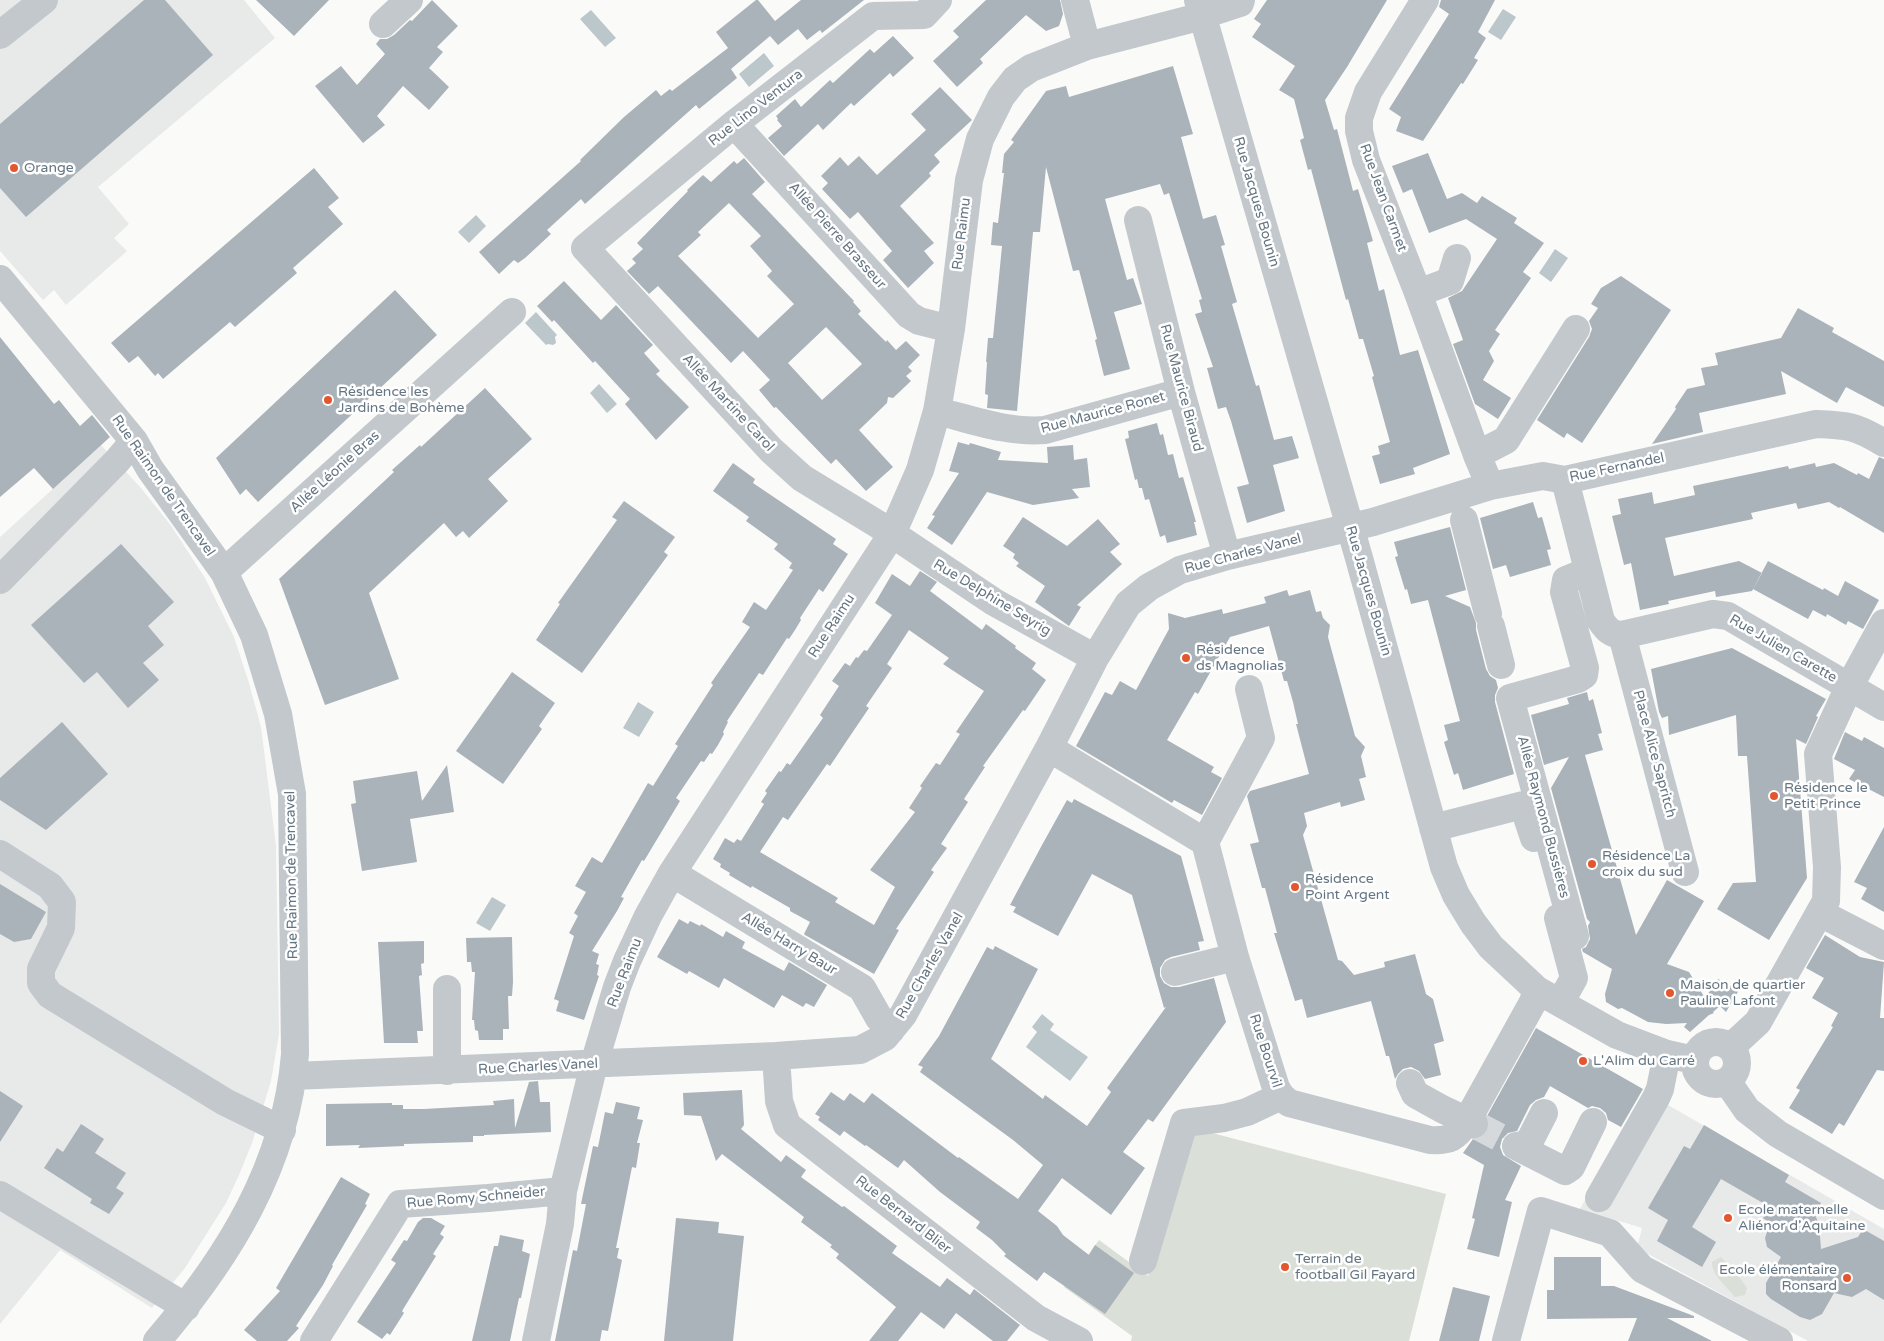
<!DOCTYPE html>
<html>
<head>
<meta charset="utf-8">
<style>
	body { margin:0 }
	canvas { display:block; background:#fafaf8 }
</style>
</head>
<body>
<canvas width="1884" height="1341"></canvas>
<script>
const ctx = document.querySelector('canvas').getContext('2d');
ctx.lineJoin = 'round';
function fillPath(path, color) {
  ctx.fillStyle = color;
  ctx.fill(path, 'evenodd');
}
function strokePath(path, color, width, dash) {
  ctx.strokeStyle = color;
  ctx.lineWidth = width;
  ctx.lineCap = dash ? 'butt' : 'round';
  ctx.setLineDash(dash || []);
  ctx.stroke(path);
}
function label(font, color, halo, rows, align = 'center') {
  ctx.font = font + ' "Varela Round",sans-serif';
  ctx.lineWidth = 5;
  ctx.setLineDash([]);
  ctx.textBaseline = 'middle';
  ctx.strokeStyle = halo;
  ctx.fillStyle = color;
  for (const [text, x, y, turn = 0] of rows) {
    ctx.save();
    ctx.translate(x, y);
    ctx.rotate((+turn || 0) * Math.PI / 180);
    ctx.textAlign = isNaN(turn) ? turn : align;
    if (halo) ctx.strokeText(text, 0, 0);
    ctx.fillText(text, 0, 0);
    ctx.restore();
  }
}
fillPath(new Path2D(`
	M0 0H244L275 38 98 187 129 224 114 238 127 251 66 305 54 290 43 300 0 251Z
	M101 445 141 488 172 527 205 578 234 637 249 683 261 727 276 846 279 1034 271 1081 252 1143 239 1175 226 1203 185 1268 152 1308 60 1250 0 1324V537Z
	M1647 1093 1884 1229V1341H1808L1637 1248 1642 1228 1580 1209Z`), '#e8e9e9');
fillPath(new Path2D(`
	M1189 1127 1446 1194 1409 1341H1131L1132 1336 1064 1287 1099 1240 1148 1276Z
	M1721 1257 1736 1273 1747 1288 1745 1295 1735 1297C1727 1287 1711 1274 1712 1262Z`), '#dadfd7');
fillPath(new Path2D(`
	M1503 9 1516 17 1501 40 1488 32Z
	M591 10 616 38 605 47 580 19Z
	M764 53 774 66 749 87 739 74Z
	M476 215 486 226 469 243 458 232Z
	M1555 249 1568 258 1551 282 1539 273Z
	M536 312 557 335 555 337 556 343 553 345 548 344 546 345 525 323Z
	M599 384 617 404 607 413 590 393Z
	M638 702 654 712 639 737 623 728Z
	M492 897 506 905 490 931 476 923Z
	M1042 1014 1054 1024 1050 1030 1088 1057 1070 1081 1026 1047 1037 1032 1032 1027Z`), '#bbc7cb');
fillPath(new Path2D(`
	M144 0H165L213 55 26 217 0 188V124Z
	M256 0H329L294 36Z
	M432 0 458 26 437 47 443 52 429 68 449 87 429 110 403 86 377 116 385 125 363 143 315 86 341 66 357 85 385 54 376 44 380 39H387L394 35 410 20 412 21Z
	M756 0H758L775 21 801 0H864L822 33 820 30 807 40 798 29 778 45 770 36 731 69 737 78 699 109 696 105 585 204 581 199 547 230 551 234 525 258 518 263 514 260 499 274 479 252 581 161 580 160 624 117 656 90 661 96 670 89 672 91 728 48 716 32Z
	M986 0H1060L1063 14 1059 26 1046 31 1026 15 980 59 983 63 957 87 933 61 959 37 953 31Z
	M1267 0H1387L1347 67 1325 100 1334 130 1337 129 1353 191 1358 189 1373 241 1367 243 1379 291 1384 289 1400 355 1418 350 1450 454 1413 468 1415 474 1380 484 1372 456 1380 454 1378 446 1390 442 1372 377 1374 376 1363 339H1359L1348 299 1346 300 1311 169 1308 170 1300 140 1304 138 1294 99 1279 90 1295 66 1252 37 1261 24 1254 19Z
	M1441 0H1495L1478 32 1486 38 1474 58 1478 60 1463 84 1461 83 1423 141 1396 131 1401 117 1389 109 1449 14 1439 7Z
	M893 36 914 58 893 77 890 73 854 106 851 103 823 130 818 124 784 156 768 138 782 126 777 120 778 119 776 116 795 99 801 107 830 80 833 83 870 49 874 53Z
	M1173 66 1193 134 1181 137 1203 219 1216 215 1225 245 1221 246 1237 302 1232 304 1256 386 1259 385 1274 440 1292 436 1299 458 1273 465 1285 511 1247 523 1237 487 1249 484 1231 421 1226 407 1218 409 1207 368 1213 367 1195 314 1202 312 1199 300 1202 299 1169 193 1164 195 1160 184 1105 199 1127 280 1133 278 1142 304 1114 312 1130 369 1104 376 1095 340 1097 339 1079 270 1073 271 1046 167 1040 232H1033L1017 411 987 408 988 395 985 394 987 362H986L988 338H993L1002 246 991 245 993 222 998 223 1004 173H1002L1004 154 1014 142 1011 140 1046 91 1066 86 1069 97Z
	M940 87 972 120 934 155 940 162 929 173 931 176 900 206 934 243 924 251 934 263 908 288 883 260 892 251 858 212 850 219 822 189 828 183 821 176 840 157 848 166 859 156 877 175 926 130 911 114Z
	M1428 153 1447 199 1462 193 1477 203 1482 196 1517 218 1514 223 1544 243 1523 272 1531 278 1495 330 1500 334 1489 351 1494 361 1483 380 1511 398 1498 419 1475 404 1453 344 1463 340 1448 298 1462 291 1497 239 1466 219 1429 233 1412 189 1403 193 1392 166Z
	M744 158 765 182 752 194 854 301 853 302 861 311 858 314 886 342 887 340 896 350 906 341 920 355 908 367 912 371 906 376 911 381 893 398 888 397 887 403 859 430 893 467 866 491 836 459 831 464 776 407 774 408 759 390 770 380 743 351 731 363 658 286 649 294 627 271 636 263 632 259 643 249 637 243 688 191 687 190 703 175 711 182 734 161 737 164ZM729 203 761 236 750 246 772 271 767 276 794 304 758 338 678 256 701 235 698 232ZM826 327 862 364 822 400 788 363Z
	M314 168 339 198 328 207 343 224 293 268 297 273 235 327 230 322 163 379 158 373 155 376 138 356 129 363 111 343Z
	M1621 276 1671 310 1582 443 1567 433 1564 438 1537 420 1589 337 1592 329 1589 321 1598 308 1591 304 1601 288Z
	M564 281 601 320 616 305 653 345 644 353 660 371 656 374 689 407 656 440 625 404 630 399 595 361 593 363 554 320 552 322 537 306Z
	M395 290 437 335 258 502 246 489 240 495 216 458Z
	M1798 308 1834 328 1832 332 1884 361V407L1846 387 1837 403 1781 371 1786 394 1699 413 1703 432 1652 444 1676 409 1675 407 1687 389 1705 385 1701 368 1718 365 1715 353 1781 338Z
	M0 337 54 404 59 400 80 426 92 415 110 437 53 489 34 468 0 497Z
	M485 388 532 439 488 479 508 501 469 538 463 531 456 537 444 523 369 593 399 679 325 705 279 579 394 472 392 470 420 445 421 447Z
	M1157 423 1160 435 1163 434 1168 455 1173 454 1179 478 1183 477 1196 522H1194L1197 535 1167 543 1165 535 1160 537 1149 499 1145 500 1142 488H1139L1137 479 1135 480 1125 439 1129 438 1128 431Z
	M958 442 969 445 970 443 1001 452 998 460 1048 463 1047 447 1073 445 1074 460 1087 458 1090 487 1072 489 1079 498 1033 505 987 492 952 545 927 528 935 516 932 515 959 473 949 471Z
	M1879 457 1884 459V533L1840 507 1839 508 1829 502 1798 509 1796 503 1751 513 1753 519 1665 538 1674 576 1739 561 1762 573 1752 591 1716 597 1715 591 1668 601 1669 604 1640 610 1631 563 1624 565 1612 516 1621 514 1618 499 1652 492 1654 504 1695 495 1693 486 1788 466 1789 469 1815 463 1816 467 1834 463 1857 475 1858 473 1869 479Z
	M733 463 755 479 753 483 836 539 833 544 848 554 823 592 819 589 800 618 801 620 795 630 789 639 787 638 763 675 759 673 727 721 728 722 723 732 724 734 718 745 712 754 710 753 704 762 701 761 676 798 680 801 644 861 642 860 621 897 624 898 617 911 592 951 599 954 596 964 599 965 597 975 599 976 584 1020 556 1011 559 1001 554 999 574 936 569 933 578 916 574 913 586 892 575 886 592 857 602 863 648 783 653 786 678 746 675 744 713 685 711 683 750 627 742 622 754 602 766 610 793 570 789 568 792 563 774 549 778 544 746 521 749 517 713 491Z
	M624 501 675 537 664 552 668 555 582 673 536 640 560 604 558 603 617 520 612 517Z
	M1533 502 1538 518 1542 517 1551 549 1547 550 1551 565 1510 577 1506 565 1493 569 1480 518Z
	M1023 517 1067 546 1098 519 1120 544 1110 552 1122 564 1077 605 1081 607 1069 626 1035 602 1045 586 1016 566 1019 563 1013 558 1015 554 1003 546Z
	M1450 527 1466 590 1445 596 1470 607 1476 623V630L1486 669 1490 676 1496 680 1498 688 1495 695V702L1514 774 1463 790 1458 773 1454 775 1444 742 1448 740 1444 725 1460 721 1428 600 1411 604 1407 589 1405 590 1395 557 1398 556 1394 542Z
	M121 544 174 602 148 626 164 645 143 663 159 680 128 708 97 672 84 683 31 625Z
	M1768 561 1823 590 1824 588 1838 596 1845 581 1879 600 1863 629 1848 621 1846 625 1827 614 1826 617 1813 610 1808 619 1753 589Z
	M920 571 937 582 930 591 982 630 986 624 1016 646 1015 648 1036 663 1032 669 1046 680 1025 711 1023 710 983 766 985 767 964 799 968 802 941 844 947 848 931 870 934 872 896 929 899 930 874 974 805 935 804 934 810 922 790 911V908L752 886 751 888 729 875 730 873 720 867 721 864 713 859 725 838 734 843 737 839 741 841 764 804 761 802 767 793 765 791 779 771 781 772 787 763 790 765 823 718 820 715 839 686 832 681 845 663 850 666 856 657 858 658 864 650 867 651 892 615 875 603 892 574 910 586ZM909 630 949 658 943 664 984 691 956 732 960 734 940 765 936 763 920 786 922 788 909 808 915 812 870 870 895 887 874 925 835 902 838 898 760 852 783 817 788 820 827 764 830 766 848 739 869 708 866 706 892 668 887 664Z
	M1287 590 1289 596 1310 590 1316 612 1321 611 1323 618 1330 625 1328 637 1355 736 1365 747 1361 756 1366 777 1359 779 1365 800 1341 807 1340 802 1304 813 1307 826 1303 835 1338 960 1342 961 1354 975 1385 967 1384 962 1415 954 1426 994 1433 999 1444 1041 1434 1044 1441 1075 1425 1079 1419 1071 1411 1067 1403 1069 1398 1074 1395 1079 1389 1056H1386L1371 1001 1307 1018 1302 999 1295 1001 1274 933H1277L1265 888H1262L1250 844 1259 842 1247 796 1250 791 1309 774 1296 724H1298L1293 702 1287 681H1284L1269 626 1230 637 1198 694 1195 692 1167 740 1214 767 1211 772 1222 778 1202 815 1174 800 1172 803 1076 746 1105 692 1112 695 1120 681 1136 690 1169 629 1168 613 1185 618 1222 609 1223 614 1266 603 1264 597Z
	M1732 648 1826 699 1816 716 1818 717 1806 744 1796 739 1807 878 1769 940 1717 909 1733 883 1756 882 1747 756H1738L1736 715 1669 735 1668 716 1662 718 1659 712 1651 669Z
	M512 672 555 703 539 726 542 729 503 784 456 751Z
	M1587 692 1589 701 1593 699 1602 733 1598 734 1603 750 1585 755 1636 935 1667 880 1704 901 1667 964 1689 972 1705 998 1718 979 1739 990 1726 1012 1720 1006 1713 1012 1714 1013 1709 1015 1690 1032 1684 1027 1687 1023 1666 1024 1648 1022 1622 1008 1618 1009 1606 1002 1605 994 1612 969 1583 952 1582 949 1586 947 1590 939 1588 926 1590 922 1587 919 1551 788 1569 757 1544 765 1531 715 1569 704 1567 698Z
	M62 722 108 774 46 830 0 800V778Z
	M1845 732 1862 741 1864 737 1884 748V797L1849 779 1855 770 1834 759Z
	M447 765 454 812 410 819 417 862 362 871 351 804 356 803 353 781 417 771 422 801Z
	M1074 799 1181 856 1204 941 1198 942 1200 950 1171 957 1165 960 1160 968V976L1164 983 1171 987H1179L1214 978 1226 1022 1153 1122 1148 1119 1123 1152 1145 1168 1111 1215 1062 1178 1038 1211 1057 1226 1063 1235 1089 1255 1095 1245 1134 1273 1105 1314 1044 1272 1037 1281 1004 1256 1006 1254 992 1240 976 1228 980 1222 940 1192 904 1160 898 1168 866 1145 865 1146 844 1131 840 1136 818 1120 820 1117 815 1114 831 1092 844 1101 850 1093 864 1103 872 1093 958 1158 959 1157 1018 1199 1043 1165 1013 1140 920 1072 923 1067 918 1065 939 1036 987 947 993 950 995 946 1038 969 991 1059 1043 1099 1045 1095 1087 1126 1111 1092 1107 1088 1166 1007 1164 1008 1132 895 1092 874 1058 936 1013 912 1016 907 1010 905 1042 845 1067 800 1072 803Z
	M1884 827V912L1861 899 1867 888 1854 882Z
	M0 884 46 912 31 939 14 942 0 934Z
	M679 919 688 924 690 921 700 926 701 924 723 937 726 931 745 942 742 948 784 971 789 962 827 985 814 1007 806 1003 803 1007 782 995 774 1008 724 978 719 988 689 971 687 974 657 957Z
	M1825 935 1860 957 1884 962 1880 1018H1884V1071L1877 1070 1844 1126 1839 1123 1832 1134 1789 1108 1800 1090 1796 1088 1833 1027 1831 1026 1838 1013 1812 998 1824 978 1806 968Z
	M512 937 513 982 512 996H508L509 1029H503V1040H479L478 1031 475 1030 474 1020H472L475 972H472L471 962H467L466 938Z
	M424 941V963L421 964 422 975 419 976 423 1031H417L418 1043H384L378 942Z
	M1536 1028 1643 1089 1621 1127 1608 1120 1606 1113 1600 1108 1592 1106 1588 1108 1550 1086 1544 1097 1536 1100 1530 1105 1517 1131 1508 1133 1502 1139 1500 1147 1503 1155 1521 1166 1505 1200 1512 1202 1499 1257 1467 1249 1475 1219 1472 1218 1484 1165 1463 1153 1473 1139 1482 1137 1488 1131 1490 1123 1487 1116Z
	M538 1081 540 1102H550L551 1132 484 1135V1136H473V1142L404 1144V1146L358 1148 360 1145 326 1146V1104L392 1103V1105H403V1109H424L494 1105 493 1101 514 1099 515 1128 529 1082Z
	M742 1090 744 1125 741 1129 781 1162 786 1155 806 1170 801 1177 842 1207 844 1206 897 1246 892 1253 940 1287 947 1278 970 1295 974 1289 1020 1325 1007 1341H993L956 1313 944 1329 921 1312 898 1341H869L896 1307 836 1258 839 1254 830 1247 832 1245 801 1222 804 1217 722 1154 716 1161 701 1116 684 1115 683 1093Z
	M0 1091 23 1106 0 1142Z
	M616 1102 640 1107 637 1119 643 1120 637 1143H640L636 1168 632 1167 616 1248H619L617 1258 622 1260 608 1331 602 1330 600 1341H555L573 1250 577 1251 586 1204H581L593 1146 598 1147 605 1112 613 1114Z
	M81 1124 104 1139 95 1153 126 1173 116 1188 124 1193 109 1214 90 1203 92 1199 44 1168 57 1148 63 1152Z
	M1704 1125 1789 1175 1785 1182 1821 1203 1815 1215 1819 1224 1821 1249 1858 1237 1863 1229 1884 1241V1300L1866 1289 1852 1297 1834 1293 1822 1314 1810 1320 1800 1317 1771 1299 1766 1294V1283L1781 1257 1767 1247 1765 1238 1770 1223 1763 1218 1770 1207 1721 1179 1692 1227 1716 1242 1702 1267 1657 1241 1668 1220 1648 1208 1684 1146 1690 1149Z
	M341 1177 370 1194 365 1204 367 1205 332 1265 333 1266 323 1285 296 1326 299 1328 287 1341H257L244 1330 280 1291 276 1288Z
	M423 1218H431L445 1226 440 1234 444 1237 433 1254 436 1256 402 1311 404 1313 390 1335 387 1333 382 1339 357 1322 396 1263 391 1260 404 1240 407 1241 418 1222Z
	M676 1218 719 1222 718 1233 744 1236 733 1341H664Z
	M500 1235 524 1240 522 1251 530 1254 521 1298H519L510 1341H472L494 1246H498Z
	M1554 1257H1601V1286H1614L1694 1316V1318H1667L1712 1341H1628L1637 1318 1547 1319V1290H1554Z
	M1453 1287 1490 1296 1479 1341H1439Z`), '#aab3b9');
strokePath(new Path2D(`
	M1474 1124 1516 1146`), '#d5d9db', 28, [28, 14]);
strokePath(new Path2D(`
	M938 0 924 15 873 16 734 124 585 248 771 450 802 478 879 525 994 602 1095 658
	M1075 0 1087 46
	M1198 0 1359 558 1444 867 1456 895 1473 923 1491 947 1537 990 1617 1035 1667 1054 1694 1060
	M1425 0 1368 92 1359 118V131L1366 160 1418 293 1477 455 1490 486
	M383 24 409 0
	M0 35 44 0
	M734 124 909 315 919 321 951 329
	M1138 220 1181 392 1227 556
	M0 279 134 441 150 469 224 572 254 635 278 714 292 794 295 1054C286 1166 228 1258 157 1341
	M1418 293 1450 281 1457 258
	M937 411C973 420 1008 433 1045 430L1181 392
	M1477 455 1506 440 1576 329
	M1565 480 1601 621C1607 630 1611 634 1622 635L1713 614 1728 616 1884 707
	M1464 520 1488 614
	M224 572 512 312
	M0 580 117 461 134 441
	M1491 626 1501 665
	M1622 635 1685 872
	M1049 748 1205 842 1235 957 1276 1088 1281 1096 1289 1103 1430 1140C1450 1141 1456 1138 1467 1121L1533 1002 1537 990
	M1433 828 1523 805 1534 838
	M1205 842 1261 738 1249 689
	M0 854 50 886 62 902 61 928 41 969V983L50 995 225 1102 282 1130
	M672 873 862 988 879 1018 891 1030
	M1820 913 1884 946
	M1558 918 1574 978 1560 1003
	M1575 936 1510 698 1578 679 1584 675 1585 668 1564 592 1566 580 1588 571
	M1175 972 1235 957
	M447 989V1071
	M1695 1063a21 21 0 1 1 42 0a21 21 0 1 1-42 0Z
	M1731 1047 1758 1022 1826 901 1827 867 1818 754 1849 687 1884 623
	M776 1056 779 1101 787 1125 1036 1318 1079 1341
	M293 1076 776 1056 860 1050 885 1037 903 1015 1049 748 1095 658 1128 604 1149 587 1180 570 1227 556 1373 522 1490 486 1543 476 1565 480 1816 424C1848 425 1856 426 1884 443
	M1727 1081 1747 1110 1778 1134 1884 1196
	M1410 1083 1415 1094 1442 1109 1474 1124
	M1516 1146 1565 1171 1571 1167 1593 1122
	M1525 1150 1544 1113
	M0 1195 186 1307
	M1599 1198 1656 1098 1660 1089 1667 1054
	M1143 1261 1184 1123 1224 1118 1247 1112 1281 1096
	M314 1341 400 1204 488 1198 563 1191
	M536 1341 560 1224 563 1191 594 1064 617 987 627 961 648 916 672 873 892 534 920 470 937 411 951 329 969 180 980 139 1001 97 1015 79 1031 68 1087 46 1191 19 1240 3 1241 0
	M1506 1341 1541 1211 1610 1233 1642 1269 1779 1341`), '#c3c8cc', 28);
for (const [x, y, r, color] of [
	[14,168,5,"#e4572e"],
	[328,400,5,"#e4572e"],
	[1186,658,5,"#e4572e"],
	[1774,796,5,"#e4572e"],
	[1592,864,5,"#e4572e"],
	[1295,887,5,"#e4572e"],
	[1670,993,5,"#e4572e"],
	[1583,1061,5,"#e4572e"],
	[1728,1218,5,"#e4572e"],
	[1285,1267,5,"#e4572e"],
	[1847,1278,5,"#e4572e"]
]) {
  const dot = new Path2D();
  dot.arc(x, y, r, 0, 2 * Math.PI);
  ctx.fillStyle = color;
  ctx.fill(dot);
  strokePath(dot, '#fff', 2);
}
label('14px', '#657683', '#fff', [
	["Rue Lino Ventura",756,108,-38],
	["Rue Jean Carmet",1383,198,70],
	["Rue Jacques Bounin",1256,202,74],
	["Rue Raimu",962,234,-83],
	["Allée Pierre Brasseur",837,236,48],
	["Rue Maurice Biraud",1181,388,75],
	["Allée Martine Carol",728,403,47],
	["Rue Maurice Ronet",1103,413,-15],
	["Rue Fernandel",1617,468,-12],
	["Allée Léonie Bras",335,472,-42],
	["Rue Raimon de Trencavel",163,486,55],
	["Rue Charles Vanel",1243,554,-15],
	["Rue Jacques Bounin",1368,591,74],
	["Rue Delphine Seyrig",992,598,31],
	["Rue Raimu",832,626,-57],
	["Rue Julien Carette",1783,649,30],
	["Place Alice Sapritch",1654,754,75],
	["Allée Raymond Bussières",1543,817,75],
	["Rue Raimon de Trencavel",292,875,-91],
	["Allée Harry Baur",789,944,31],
	["Rue Charles Vanel",930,966,-60],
	["Rue Raimu",625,973,-69],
	["Rue Bourvil",1265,1051,72],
	["Rue Charles Vanel",538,1067,-3],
	["Rue Romy Schneider",476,1198,-5],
	["Rue Bernard Blier",903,1215,38]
]);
label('14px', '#657683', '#fff', [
	["Orange",24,168],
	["Résidence les",338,392],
	["Jardins de Bohème",338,408],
	["Résidence",1196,650],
	["ds Magnolias",1196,666],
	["Résidence le",1784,788],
	["Petit Prince",1784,804],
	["Résidence La",1602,856],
	["croix du sud",1602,872],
	["Résidence",1305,879],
	["Point Argent",1305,895],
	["Maison de quartier",1680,985],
	["Pauline Lafont",1680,1001],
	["L'Alim du Carré",1593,1061],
	["Ecole maternelle",1738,1210],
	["Aliénor d'Aquitaine",1738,1226],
	["Terrain de",1295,1259],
	["football Gil Fayard",1295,1275],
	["Ecole élémentaire",1837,1270,"right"],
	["Ronsard",1837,1286,"right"]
], 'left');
</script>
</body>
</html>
